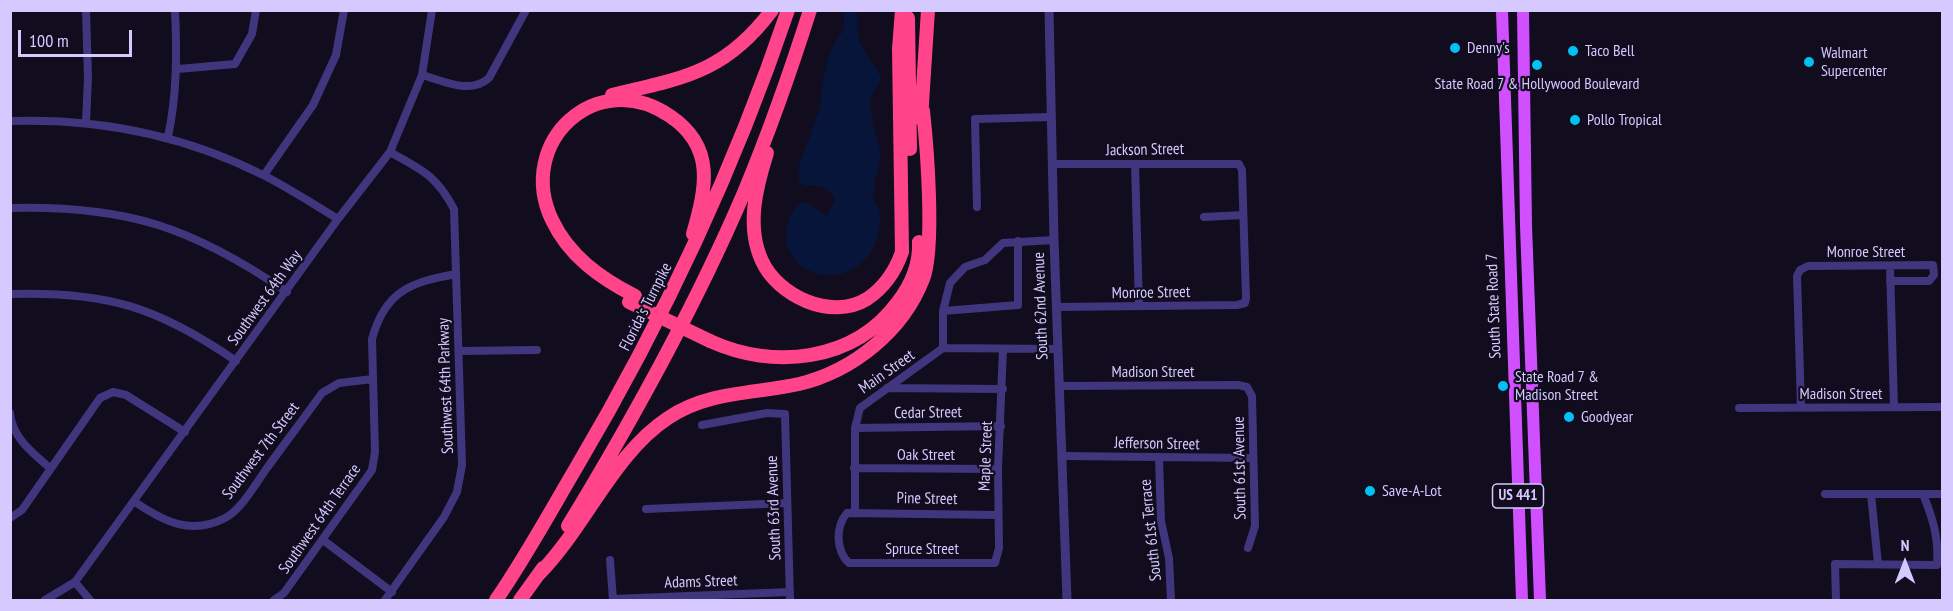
<!DOCTYPE html>
<html>
<head>
<meta charset="utf-8">
<style>
	body { margin:0 }
	#map { position:relative; width:1953px; height:611px; overflow:hidden; background:#110c1e; font-family:"PT Sans Narrow",sans-serif }
	canvas { display:block }
	.frame { position:absolute; inset:0; border:12px solid #d5c9ff; pointer-events:none }
	.north { position:absolute; left:1875px; top:533px; width:60px; height:60px; -webkit-text-stroke:4px #110c1e; paint-order:stroke; rotate:0deg; font-size:16px; font-weight:700; line-height:24px; text-align:center; color:#d5c9ff }
	.north::after { content:''; display:block; margin:auto; width:21px; height:27px; background:#d5c9ff; clip-path:polygon(50% 0,100% 100%,50% 72%,0 100%) }
	.scale { position:absolute; left:18px; top:30px; width:114px; height:27px; box-sizing:border-box; border:3px solid #d5c9ff; border-top:0; padding-left:8px; font-size:18px; line-height:21px; white-space:nowrap; color:#d5c9ff; -webkit-text-stroke:4px #110c1e; paint-order:stroke }
</style>
</head>
<body>
<div id="map">
<canvas width="1953" height="611"></canvas>
<div class="frame"></div>
<div class="north">N</div>
<div class="scale">100 m</div>
</div>
<script>
const ctx = document.querySelector('canvas').getContext('2d');
ctx.lineJoin = 'round';
function fillPath(path, color) {
  ctx.fillStyle = color;
  ctx.fill(path, 'evenodd');
}
function strokePath(path, color, width, dash) {
  ctx.strokeStyle = color;
  ctx.lineWidth = width;
  ctx.lineCap = dash ? 'butt' : 'round';
  ctx.setLineDash(dash || []);
  ctx.stroke(path);
}
function label(font, color, halo, rows, align = 'center') {
  ctx.font = font + ' "PT Sans Narrow",sans-serif';
  ctx.lineWidth = 4.5;
  ctx.setLineDash([]);
  ctx.textBaseline = 'middle';
  ctx.strokeStyle = halo;
  ctx.fillStyle = color;
  for (const [text, x, y, turn = 0] of rows) {
    ctx.save();
    ctx.translate(x, y);
    ctx.rotate((+turn || 0) * Math.PI / 180);
    ctx.textAlign = isNaN(turn) ? turn : align;
    if (halo) ctx.strokeText(text, 0, 0);
    ctx.fillText(text, 0, 0);
    ctx.restore();
  }
}
fillPath(new Path2D(`
	M844 11H856C860 21 856 30 859 40 861 49 877 66 881 78 879 85 873 92 871 99 868 110 879 140 880 153 881 168 872 184 874 199 875 203 878 207 879 212 883 229 874 255 859 265 826 291 773 264 789 220 793 209 795 204 807 202L827 216 835 200C829 188 819 184 805 186L799 182 798 170 820 107 824 74 831 49 844 29Z`), '#08153a');
strokePath(new Path2D(`
	M86 10 88 78 86 122
	M178 69 235 64 252 34 256 10
	M422 75C444 81 470 95 489 78L526 10
	M10 121C99 118 184 135 263 175 289 188 313 204 338 219
	M168 137C177 94 177 54 175 10
	M1052 164H1239L1242 170 1246 298 1245 303 1237 305 1057 307
	M1135 164 1139 306
	M264 175 313 105 336 55 344 10
	M977 207 975 119 1051 117
	M10 208C126 205 192 227 287 292
	M1204 217 1243 215
	M1890 266 1894 407
	M10 294C106 291 158 307 236 361
	M943 311 1018 305V241
	M943 348V311L950 283 965 267 985 260 1003 243 1054 240
	M460 351 537 350
	M1059 386 1238 385 1247 387 1252 396 1255 526 1248 548
	M887 388 1003 389
	M1801 407 1797 276 1800 270 1808 266 1933 265 1934 275 1929 281H1890
	M1739 408 1942 407
	M10 413C12 438 34 454 50 468
	M702 425 767 413 785 414 790 600
	M855 428 1001 426
	M1062 456 1253 458
	M1159 458 1161 521 1169 558 1171 600
	M854 468 998 469
	M1825 494H1942
	M1871 494 1878 564
	M135 502C163 521 191 536 225 518 242 509 256 483 267 468 285 443 304 418 322 393L339 383 373 379
	M646 509 787 503
	M855 511V428L860 408 943 348 1058 349
	M998 515 847 513C835 527 836 551 849 563H995L999 548 998 469 1003 349
	M10 518 22 510 100 398 113 392 126 395 185 432
	M323 540 392 592
	M610 560 613 600
	M75 582 338 219 390 152 422 75 432 10
	M613 599 790 592
	M45 600 75 582 90 600
	M274 600 284 593 372 470 375 452 372 339C385 291 411 282 456 274
	M385 600 444 517 457 492 462 465 454 209C436 175 423 171 390 152
	M1836 600 1835 564 1937 565C1939 538 1933 519 1923 494`), '#40367e', 8);
strokePath(new Path2D(`
	M1049 10 1054 240 1067 600`), '#40367e', 9);
strokePath(new Path2D(`
	M1502 10 1522 600
	M1523 10 1526 226 1540 600`), '#d050ff', 12);
strokePath(new Path2D(`
	M908 18 910 149
	M612 95C684 78 726 72 772 10
	M921 119 928 10
	M767 153C756 187 746 227 762 261 778 296 831 321 867 299 885 287 895 272 902 252L899 49 902 10
	M635 296C600 278 569 256 552 220 515 142 597 66 670 116 716 147 706 188 693 234
	M710 341C773 370 854 362 898 302 911 285 920 264 919 242
	M568 526C633 419 694 309 743 195 768 135 790 73 810 10
	M538 575C585 528 613 454 668 418 708 391 754 394 799 384 853 371 903 331 923 279 935 248 927 147 923 111
	M496 600C525 558 550 512 576 468 663 321 733 173 788 10
	M520 600 543 568`), '#ff4489', 14);
strokePath(new Path2D(`
	M629 302 710 341`), '#ff4489', 14);
for (const [x, y, r, color] of [
	[1455,48,6,"#00c1f4"],
	[1573,51,6,"#00c1f4"],
	[1809,62,6,"#00c1f4"],
	[1537,65,6,"#00c1f4"],
	[1575,120,6,"#00c1f4"],
	[1503,386,6,"#00c1f4"],
	[1569,417,6,"#00c1f4"],
	[1370,491,6,"#00c1f4"]
]) {
  const dot = new Path2D();
  dot.arc(x, y, r, 0, 2 * Math.PI);
  ctx.fillStyle = color;
  ctx.fill(dot);
  strokePath(dot, '#110c1e', 2);
}
for (const [x, y, w] of [
	[1518,496,51]
]) {
  const box = new Path2D();
  box.roundRect(x - w / 2, y - 12, w, 24, 4.5);
  ctx.fillStyle = '#110c1e';
  ctx.fill(box);
  strokePath(box, '#d5c9ff', 1.5);
}
label('bold 15px', '#d5c9ff', null, [
	["US 441",1518,496]
]);
label('16px', '#d5c9ff', '#110c1e', [
	["Denny's",1467,48],
	["Taco Bell",1585,51],
	["Walmart",1821,53],
	["Supercenter",1821,71],
	["State Road 7 & Hollywood Boulevard",1537,84,"center"],
	["Pollo Tropical",1587,120],
	["State Road 7 &",1515,377],
	["Madison Street",1515,395],
	["Goodyear",1581,417],
	["Save-A-Lot",1382,491]
], 'left');
label('16px', '#d5c9ff', '#110c1e', [
	["Jackson Street",1145,150,-1],
	["Monroe Street",1866,252],
	["Monroe Street",1151,293,-1],
	["Southwest 64th Way",265,298,-54],
	["South 62nd Avenue",1041,306,-92],
	["South State Road 7",1494,306,-92],
	["Florida's Turnpike",646,307,-63],
	["Main Street",887,372,-35],
	["Madison Street",1153,372],
	["Southwest 64th Parkway",446,386,-92],
	["Madison Street",1841,394],
	["Cedar Street",928,413,-1],
	["Jefferson Street",1157,444,1],
	["Southwest 7th Street",261,451,-53],
	["Oak Street",926,455],
	["Maple Street",986,456,-88],
	["South 61st Avenue",1240,468,-91],
	["Pine Street",927,499,1],
	["South 63rd Avenue",774,508,-92],
	["Southwest 64th Terrace",320,519,-55],
	["South 61st Terrace",1151,530,-96],
	["Spruce Street",922,549],
	["Adams Street",701,582,-2]
]);
</script>
</body>
</html>
